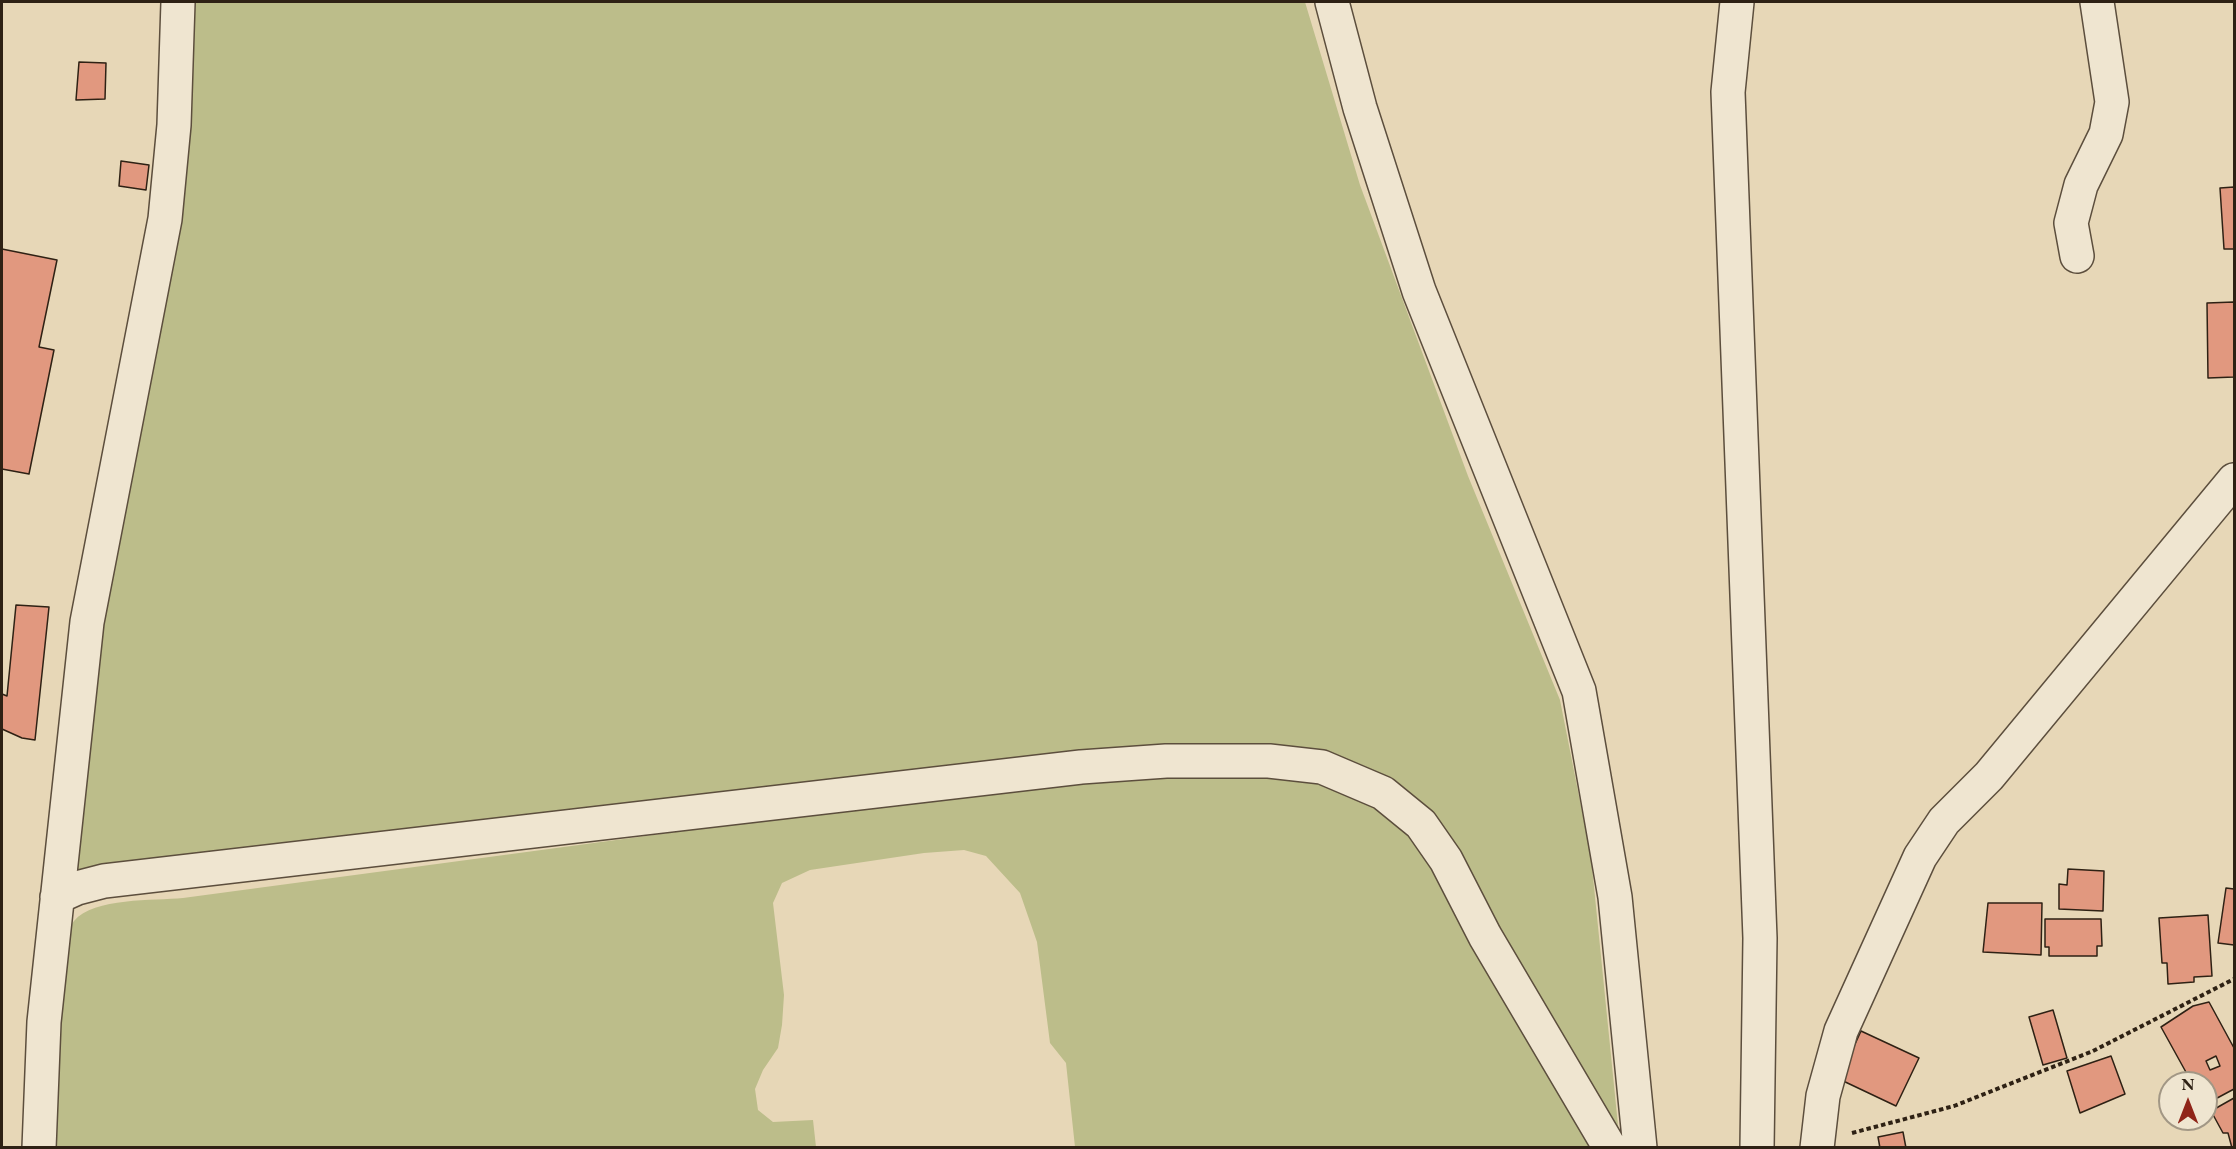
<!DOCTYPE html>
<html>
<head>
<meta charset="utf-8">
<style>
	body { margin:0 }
	#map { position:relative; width:2236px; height:1149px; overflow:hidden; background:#e7d7b7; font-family:"EB Garamond",serif }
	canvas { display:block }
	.frame { position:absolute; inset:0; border:3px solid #2e2114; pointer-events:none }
	.north { position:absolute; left:2158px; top:1071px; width:60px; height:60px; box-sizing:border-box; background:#efe5d0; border:2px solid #a29785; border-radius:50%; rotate:0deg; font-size:16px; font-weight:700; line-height:24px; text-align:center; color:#2e2114 }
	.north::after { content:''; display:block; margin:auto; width:21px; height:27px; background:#8f2418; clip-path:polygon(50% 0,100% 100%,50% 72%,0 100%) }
</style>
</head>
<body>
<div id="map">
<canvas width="2236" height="1149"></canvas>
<div class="frame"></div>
<div class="north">N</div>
</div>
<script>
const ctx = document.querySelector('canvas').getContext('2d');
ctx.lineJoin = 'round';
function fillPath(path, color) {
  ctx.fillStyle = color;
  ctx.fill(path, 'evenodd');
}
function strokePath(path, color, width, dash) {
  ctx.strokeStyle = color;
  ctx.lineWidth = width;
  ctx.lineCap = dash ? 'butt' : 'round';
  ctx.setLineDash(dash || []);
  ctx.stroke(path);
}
fillPath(new Path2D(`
	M193 2H1305L1360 185 1468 476 1560 700 1591 857 1620 1145 1390 784 1365 766 1325 754 1136 749 73 870 98 621Z
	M1171 773 1314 777 1394 812 1426 845 1591 1147H1075L1066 1063 1050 1043 1037 942 1020 893 986 856 964 850 924 853 810 870 782 883 773 903 784 995 782 1025 778 1048 763 1070 755 1089 758 1110 773 1122 813 1120 816 1147 49 1148 63 942C66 936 69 927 74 921 94 897 154 901 183 898L1079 778Z`), '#bcbd8a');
const building = new Path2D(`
	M79 62 106 63 105 99 76 100Z
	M121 161 149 165 146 190 119 186Z
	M2234 187V249H2224L2220 188Z
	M2 249 57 260 39 347 54 350 29 474 2 469Z
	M2234 302V377L2208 378 2207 303Z
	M16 605 49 607 35 740 22 738 2 729V694L7 696Z
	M2068 869 2104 871 2103 911 2059 909V884L2067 885Z
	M2226 888 2234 889V945L2218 943Z
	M1988 903H2042L2041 955 1983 952Z
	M2208 915 2212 976 2194 977V982L2168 984 2167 963H2162L2159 918Z
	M2045 919H2101L2102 946H2097V956H2049V947H2045Z
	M2209 1002 2234 1048V1089L2206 1104V1083H2194L2189 1072 2187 1074 2161 1027 2193 1006ZM2216 1056 2220 1066 2210 1070 2206 1061Z
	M2053 1010 2067 1058 2043 1065 2029 1017Z
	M1861 1031 1919 1058 1896 1106 1839 1079Z
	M2111 1056 2125 1094 2080 1113 2067 1071Z
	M2234 1098V1148H2232L2228 1133H2223L2211 1111Z
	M1903 1132 1906 1148H1880L1878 1137Z`);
fillPath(building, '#e1987f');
strokePath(building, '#2e2114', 1.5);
const minor = new Path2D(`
	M1332 2 1360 108 1419 291 1579 691 1615 897 1640 1148
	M1737 2 1728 92 1760 938 1757 1148
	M2077 256 2071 223 2081 185 2106 134 2112 102 2097 2
	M57 897 77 888 104 881 1081 767 1166 761H1269L1322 767 1383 793 1421 824 1446 860 1485 936 1610 1148
	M39 1148 44 1022 87 622 165 219 174 125 178 2
	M1817 1148 1823 1096 1841 1031 1920 857 1944 821 1989 776 2234 480`);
strokePath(minor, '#5c4e3d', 36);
strokePath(new Path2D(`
	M1852 1133 1954 1106 2093 1051 2234 979`), '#2e2114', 4, [4.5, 3]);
strokePath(minor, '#efe5d0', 33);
</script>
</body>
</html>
